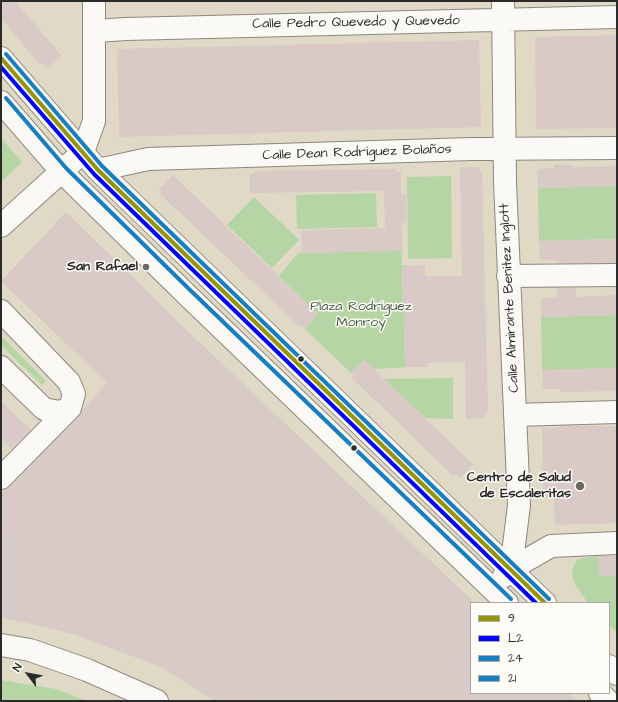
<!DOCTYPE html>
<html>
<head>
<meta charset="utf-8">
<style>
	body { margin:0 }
	#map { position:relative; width:618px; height:702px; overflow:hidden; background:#e0d9c6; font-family:"Architects Daughter",sans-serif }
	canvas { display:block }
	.frame { position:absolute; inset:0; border:2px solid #2b2b2b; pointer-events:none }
	.legend { position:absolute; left:470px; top:602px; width:140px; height:92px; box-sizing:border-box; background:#fdfcf7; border:1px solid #a9a8a5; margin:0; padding:5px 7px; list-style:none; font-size:12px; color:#2b2b2b }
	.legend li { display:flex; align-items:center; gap:8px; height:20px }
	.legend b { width:20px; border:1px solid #a9a8a5 }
	.north { position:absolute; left:8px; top:654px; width:40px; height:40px; -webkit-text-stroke:3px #fdfcf7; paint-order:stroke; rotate:302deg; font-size:11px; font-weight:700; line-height:16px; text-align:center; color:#2b2b2b }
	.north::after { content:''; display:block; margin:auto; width:14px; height:18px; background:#2b2b2b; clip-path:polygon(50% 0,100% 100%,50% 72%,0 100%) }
</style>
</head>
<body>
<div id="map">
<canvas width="618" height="702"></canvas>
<div class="frame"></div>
<ul class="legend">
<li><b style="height:5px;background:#94940f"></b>9</li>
<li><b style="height:5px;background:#00f"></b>L2</li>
<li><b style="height:5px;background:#187ec2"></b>24</li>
<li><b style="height:5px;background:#187ec2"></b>21</li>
</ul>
<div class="north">N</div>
</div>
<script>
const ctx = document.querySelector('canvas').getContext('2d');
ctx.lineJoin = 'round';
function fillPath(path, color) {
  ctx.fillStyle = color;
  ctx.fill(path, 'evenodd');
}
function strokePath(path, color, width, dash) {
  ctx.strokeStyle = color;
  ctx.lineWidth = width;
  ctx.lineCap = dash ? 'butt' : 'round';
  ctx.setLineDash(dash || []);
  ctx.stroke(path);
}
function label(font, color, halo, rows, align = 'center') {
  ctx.font = font + ' "Architects Daughter",sans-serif';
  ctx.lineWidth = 3;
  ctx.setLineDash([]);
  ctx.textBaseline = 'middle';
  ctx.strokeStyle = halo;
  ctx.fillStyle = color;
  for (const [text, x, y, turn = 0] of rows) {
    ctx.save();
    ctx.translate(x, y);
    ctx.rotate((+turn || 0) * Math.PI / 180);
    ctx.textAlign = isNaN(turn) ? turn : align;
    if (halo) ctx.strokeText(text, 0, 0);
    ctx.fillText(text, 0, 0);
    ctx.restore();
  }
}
fillPath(new Path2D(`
	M197 340 475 603H471V693H568L576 701H214L161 667 73 634 1 617V542L46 498Z`), '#d8cac7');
fillPath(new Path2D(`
	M1 138 22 162 1 182Z
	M451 176 452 258 408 259 407 177Z
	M617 186V239L539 241 538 188Z
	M376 193 377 227 297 229 296 195Z
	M254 197 299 240 272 268 227 225Z
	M402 248V265H407V271L402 272 403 311H407L404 321 405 362H408L409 367 374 369 364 360 351 373 305 329 318 314 279 276 298 253 346 252Z
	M617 315V368L542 370 541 317Z
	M1 336 46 381 42 385 1 345Z
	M453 378V419L425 418 384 379Z
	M598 556 600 576 617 575V633L609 625V603H588C578 588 564 576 578 559Z
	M1 680 56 689 87 701H1Z`), '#b5d5a4');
fillPath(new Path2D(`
	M1 1H15L62 56 47 68 42 63 40 65 1 18Z
	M617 35V128L536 129 535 37Z
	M479 40 481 127 119 137 117 49Z
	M554 165H573V167L617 166V186L538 188V169L554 168Z
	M460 167H480V172H482L488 413H485V418L466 419 465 362 427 363 428 367H405L402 266 425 265V276H462Z
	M397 169 396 172H401V195L406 194V223H402L403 251 302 253 301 230 385 228 384 191 250 193V174H255V171Z
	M173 175 318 314 305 329 302 325 300 327 160 194 162 192 159 189Z
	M66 212 197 340 57 487 1 542V493L10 487 79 417 83 409 107 383 1 281Z
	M617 239V263H557V260H540L539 241Z
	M557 288H576V297L617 295V315L541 317V298L557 297Z
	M364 360 473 464 460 478 455 474 453 476 352 378 353 376 351 373Z
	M617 368V391L560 392V389H543L542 370Z
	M211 372 402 557 393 566 410 582 388 605 400 618 381 637 418 674 471 618V701H333L318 686 324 680 301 658 260 701H235L202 670 196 676 159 657 78 578 53 603 25 576 49 551 44 545Z
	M1 401 31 430 12 449 1 437Z
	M559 426H617V523L555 525 554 497H543L542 428H559Z
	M598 556H617V575L600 576Z`), '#dacac7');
const minor = new Path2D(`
	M503 1 505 182 519 505 511 569
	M95 31 126 29 617 17
	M1 58 98 170 545 603
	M1 102 62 172 185 293 507 603
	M98 170 148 159 472 149 617 148
	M1 226 83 152 94 121V1
	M508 276 617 275
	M1 311 69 382 74 394 70 408 1 478
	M1 367 44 409 59 412 70 408
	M515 415 617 412
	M504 576 511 569 551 546 617 543
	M1 645 30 650 87 670 157 701
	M609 666 617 674
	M600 693 608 701`);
strokePath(minor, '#8b887e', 24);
strokePath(minor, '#faf9f6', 22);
strokePath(new Path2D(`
	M1 58 98 170 545 603`), '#94940f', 4);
strokePath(new Path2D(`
	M1 67 94 174 536 603`), '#00f', 4);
strokePath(new Path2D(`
	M6 54 102 166 549 599`), '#187ec2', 4);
strokePath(new Path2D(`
	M6 98 66 168 189 289 511 599`), '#187ec2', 4);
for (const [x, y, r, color] of [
	[146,267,4,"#6a6861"],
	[301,359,3.5,"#2b2b2b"],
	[354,448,3.5,"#2b2b2b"],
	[580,486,5,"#6a6861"]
]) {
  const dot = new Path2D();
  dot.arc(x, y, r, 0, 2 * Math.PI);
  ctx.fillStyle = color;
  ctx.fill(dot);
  strokePath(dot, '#fdfcf7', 1.5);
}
label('14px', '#2b2b2b', '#fdfcf7', [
	["Calle Pedro Quevedo y Quevedo",356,23,-1],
	["Calle Dean Rodríguez Bolaños",357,153,-2],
	["Calle Almirante Benítez Inglott",510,298,-93]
]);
label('bold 14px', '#2b2b2b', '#fdfcf7', [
	["San Rafael",138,267],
	["Centro de Salud",571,478],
	["de Escaleritas",571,494]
], 'right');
label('14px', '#4a5d47', '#fdfcf7', [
	["Plaza Rodríguez",361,307],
	["Monroy",361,323]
]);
</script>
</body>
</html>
